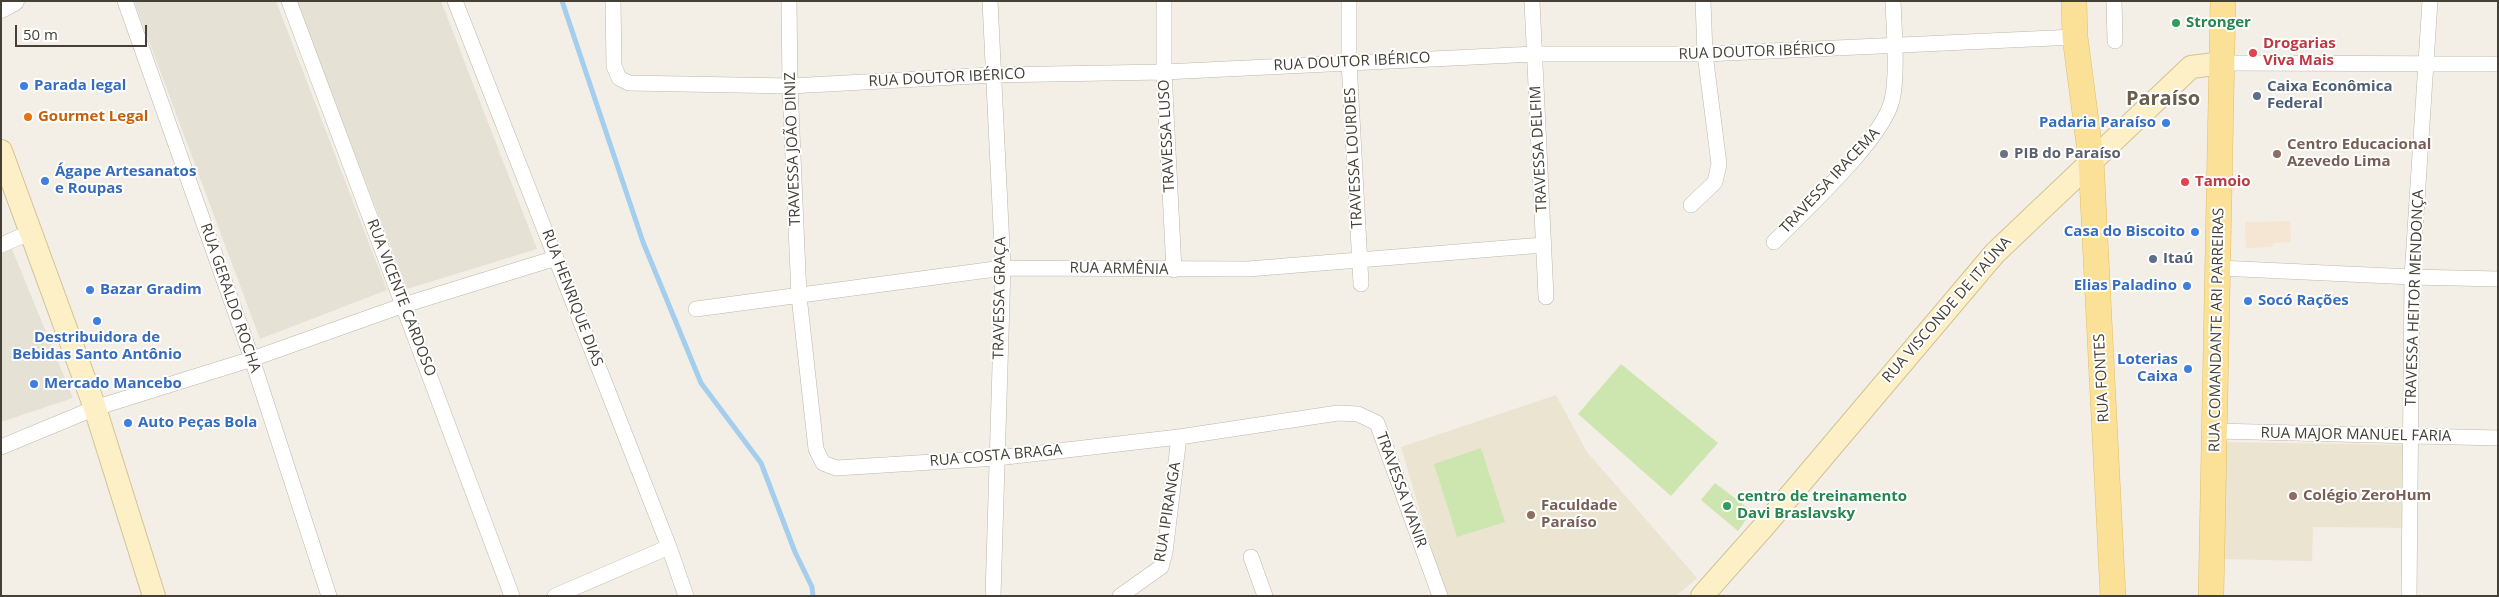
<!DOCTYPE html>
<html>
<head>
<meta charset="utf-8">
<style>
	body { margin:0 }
	#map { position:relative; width:2499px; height:597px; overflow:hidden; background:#f3efe6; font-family:"Open Sans",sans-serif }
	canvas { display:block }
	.frame { position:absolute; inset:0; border:2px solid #454036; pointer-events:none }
	.scale { position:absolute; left:15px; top:25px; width:132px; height:22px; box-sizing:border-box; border:2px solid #454036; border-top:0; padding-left:6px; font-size:15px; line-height:18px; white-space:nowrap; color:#454036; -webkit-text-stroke:4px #fff; paint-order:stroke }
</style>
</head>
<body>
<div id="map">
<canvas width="2499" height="597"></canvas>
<div class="frame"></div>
<div class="scale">50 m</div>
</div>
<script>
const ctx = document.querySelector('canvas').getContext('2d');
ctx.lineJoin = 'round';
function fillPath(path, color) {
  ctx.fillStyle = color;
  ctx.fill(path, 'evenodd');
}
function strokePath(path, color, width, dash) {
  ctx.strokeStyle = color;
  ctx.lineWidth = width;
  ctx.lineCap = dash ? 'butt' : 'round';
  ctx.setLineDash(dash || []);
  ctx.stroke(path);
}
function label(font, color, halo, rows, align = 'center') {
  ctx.font = font + ' "Open Sans",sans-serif';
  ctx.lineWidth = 4;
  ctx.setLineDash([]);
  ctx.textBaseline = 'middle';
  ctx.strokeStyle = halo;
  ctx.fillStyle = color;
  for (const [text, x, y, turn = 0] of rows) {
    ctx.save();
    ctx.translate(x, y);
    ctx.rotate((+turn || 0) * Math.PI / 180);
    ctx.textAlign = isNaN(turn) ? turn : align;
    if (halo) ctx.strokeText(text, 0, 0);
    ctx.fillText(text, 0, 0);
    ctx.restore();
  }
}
fillPath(new Path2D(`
	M134 1H276L387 290 260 339Z
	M296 1H441L537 249 407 289Z
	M12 249 73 398 1 422V254Z`), '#e6e1d5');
fillPath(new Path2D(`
	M2290 221 2291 242 2273 243 2272 247 2246 248 2245 222Z`), '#f4e6d2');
fillPath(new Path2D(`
	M1556 395 1587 452 1697 578 1676 596H1445L1401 447Z
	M2218 442 2409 445 2407 528 2313 527 2312 561 2216 559Z`), '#ebe4d1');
fillPath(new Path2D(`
	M1621 364 1718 443 1671 496 1578 414Z
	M1481 448 1505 522 1457 537 1434 464Z
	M1715 483 1752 511 1738 531 1701 500Z`), '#cde6b0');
strokePath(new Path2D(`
	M562 1 643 242 701 383 761 463 795 552 812 587 813 596`), '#a4ceee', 5);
const minor = new Path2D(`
	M125 1 252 359 329 596
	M289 1 512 596
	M455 1 669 547 686 596
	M613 1 614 66 619 78 629 83 790 86 993 75 1164 72 1535 54H1705L2075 37
	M789 1 790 86 799 296 816 449 823 463 836 468 997 458 1179 437 1338 413 1358 414 1377 423 1440 596
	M990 1 1003 268 993 596
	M1164 1V72L1174 270
	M1349 1V62L1361 284
	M1532 1 1546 297
	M2114 1 2115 41
	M2223 63 2498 64
	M1691 205 1715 182 1719 164 1705 54 1703 1
	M1774 242C1803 212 1884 138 1892 100 1898 74 1894 29 1893 1
	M1 245 31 232
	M2219 268 2412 277 2498 279
	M696 309 1003 268 1248 269 1543 245
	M2215 431 2498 438
	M1 447 95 408 252 359 404 305 556 258
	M1251 557 1265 596
	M555 596 669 547
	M1120 596 1161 567 1165 552 1179 437
	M2409 596 2412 277 2430 1`);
const tertiary = new Path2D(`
	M1 8 14 1`);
const secondary = new Path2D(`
	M1 151 95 408 154 596
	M1702 596 1766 524 1995 253 2191 67 2223 63`);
const primary = new Path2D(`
	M2074 1 2075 37 2091 159 2113 596
	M2211 596 2223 1`);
strokePath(minor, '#beb7a9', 16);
strokePath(tertiary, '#beb7a9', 21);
strokePath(secondary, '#d1c398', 24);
strokePath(primary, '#e0be67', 26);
strokePath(minor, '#fff', 15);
strokePath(tertiary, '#fff', 20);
strokePath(secondary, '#fdf0c6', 22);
strokePath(primary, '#fbe097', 25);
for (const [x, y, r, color] of [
	[2176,23,5,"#2e9e5b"],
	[2253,53,5,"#e0444e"],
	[24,86,5,"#3f7fe0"],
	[2257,96,5,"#5c6f8a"],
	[28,117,5,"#e8710a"],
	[2166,123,5,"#3f7fe0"],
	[2004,154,5,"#6b7280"],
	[2277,154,5,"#8d6e63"],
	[45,181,5,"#3f7fe0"],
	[2185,182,5,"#e0444e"],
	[2195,232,5,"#3f7fe0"],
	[2153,259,5,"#5c6f8a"],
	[2187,286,5,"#3f7fe0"],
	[90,290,5,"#3f7fe0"],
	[2248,301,5,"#3f7fe0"],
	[97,321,5,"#3f7fe0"],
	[2188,369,5,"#3f7fe0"],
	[34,384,5,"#3f7fe0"],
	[128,423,5,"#3f7fe0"],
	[2293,496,5,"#8d6e63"],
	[1727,506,5,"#2e9e5b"],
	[1531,515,5,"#8d6e63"]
]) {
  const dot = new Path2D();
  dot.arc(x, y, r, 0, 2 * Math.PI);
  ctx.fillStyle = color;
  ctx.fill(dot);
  strokePath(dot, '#fff', 2);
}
label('bold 15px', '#27864d', '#fff', [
	["Stronger",2186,23],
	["centro de treinamento",1737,497],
	["Davi Braslavsky",1737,514]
], 'left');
label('bold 15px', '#be3a42', '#fff', [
	["Drogarias",2263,44],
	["Viva Mais",2263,61],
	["Tamoio",2195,182]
], 'left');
label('15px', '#454036', '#fff', [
	["RUA DOUTOR IBÉRICO",1757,52,-2],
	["RUA DOUTOR IBÉRICO",1352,62,-3],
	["RUA DOUTOR IBÉRICO",947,78,-3],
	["TRAVESSA LUSO",1167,136,-93],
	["TRAVESSA JOÃO DINIZ",793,149,-92],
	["TRAVESSA DELFIM",1539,149,-93],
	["TRAVESSA LOURDES",1354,158,-93],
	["TRAVESSA IRACEMA",1830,181,-47],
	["RUA ARMÊNIA",1119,269,1],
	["RUA GERALDO ROCHA",230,298,71],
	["RUA VICENTE CARDOSO",401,298,69],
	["RUA HENRIQUE DIAS",572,298,69],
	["TRAVESSA GRAÇA",1000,298,-89],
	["TRAVESSA HEITOR MENDONÇA",2415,298,-88],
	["RUA VISCONDE DE ITAÚNA",1947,310,-49],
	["RUA COMANDANTE ARI PARREIRAS",2217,330,-89],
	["RUA FONTES",2102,378,-93],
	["RUA MAJOR MANUEL FARIA",2356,435,1],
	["RUA COSTA BRAGA",996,456,-5],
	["TRAVESSA IVANIR",1401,490,70],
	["RUA IPIRANGA",1168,512,-81]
]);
label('bold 15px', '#366cbe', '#fff', [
	["Parada legal",34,86],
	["Padaria Paraíso",2156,123,"right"],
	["Ágape Artesanatos",55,172],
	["e Roupas",55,189],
	["Casa do Biscoito",2185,232,"right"],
	["Elias Paladino",2177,286,"right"],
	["Bazar Gradim",100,290],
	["Socó Rações",2258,301],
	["Destribuidora de",97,338,"center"],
	["Bebidas Santo Antônio",97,355,"center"],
	["Loterias",2178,360,"right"],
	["Caixa",2178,377,"right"],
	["Mercado Mancebo",44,384],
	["Auto Peças Bola",138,423]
], 'left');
label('bold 15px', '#4e5e75', '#fff', [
	["Caixa Econômica",2267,87],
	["Federal",2267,104],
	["Itaú",2163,259]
], 'left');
label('bold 15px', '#c56008', '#fff', [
	["Gourmet Legal",38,117]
], 'left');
label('bold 15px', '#785e54', '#fff', [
	["Centro Educacional",2287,145],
	["Azevedo Lima",2287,162],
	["Colégio ZeroHum",2303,496],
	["Faculdade",1541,506],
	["Paraíso",1541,523]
], 'left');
label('bold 15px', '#5b616d', '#fff', [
	["PIB do Paraíso",2014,154]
], 'left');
label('bold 20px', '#685e4d', '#fff', [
	["Paraíso",2163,99]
]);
</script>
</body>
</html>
